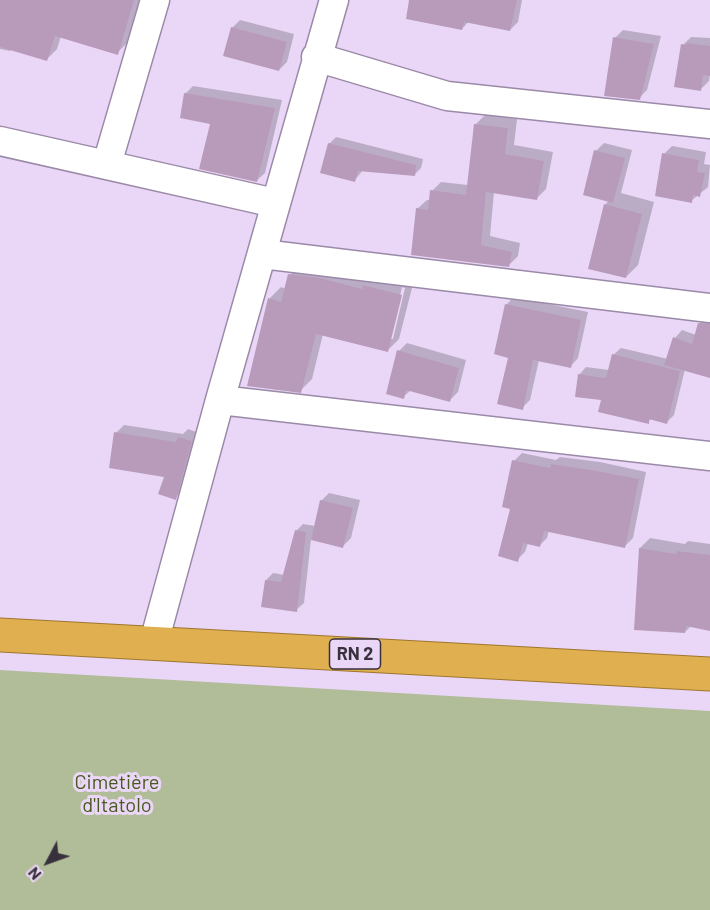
<!DOCTYPE html>
<html>
<head>
<meta charset="utf-8">
<style>
	body { margin:0 }
	#map { position:relative; width:710px; height:910px; overflow:hidden; background:#ead7f7; font-family:Barlow,sans-serif }
	canvas { display:block }
	.north { position:absolute; left:18px; top:832px; width:60px; height:60px; -webkit-text-stroke:4px #ead7f7; paint-order:stroke; rotate:229deg; font-size:16px; font-weight:700; line-height:24px; text-align:center; color:#38313d }
	.north::after { content:''; display:block; margin:auto; width:21px; height:27px; background:#38313d; clip-path:polygon(50% 0,100% 100%,50% 72%,0 100%) }
</style>
</head>
<body>
<div id="map">
<canvas width="710" height="910"></canvas>
<div class="north">N</div>
</div>
<script>
const ctx = document.querySelector('canvas').getContext('2d');
ctx.lineJoin = 'round';
function fillPath(path, color) {
  ctx.fillStyle = color;
  ctx.fill(path, 'evenodd');
}
function strokePath(path, color, width, dash) {
  ctx.strokeStyle = color;
  ctx.lineWidth = width;
  ctx.lineCap = dash ? 'butt' : 'round';
  ctx.setLineDash(dash || []);
  ctx.stroke(path);
}
function label(font, color, halo, rows, align = 'center') {
  ctx.font = font + ' Barlow,sans-serif';
  ctx.lineWidth = 6;
  ctx.setLineDash([]);
  ctx.textBaseline = 'middle';
  ctx.strokeStyle = halo;
  ctx.fillStyle = color;
  for (const [text, x, y, turn = 0] of rows) {
    ctx.save();
    ctx.translate(x, y);
    ctx.rotate((+turn || 0) * Math.PI / 180);
    ctx.textAlign = isNaN(turn) ? turn : align;
    if (halo) ctx.strokeText(text, 0, 0);
    ctx.fillText(text, 0, 0);
    ctx.restore();
  }
}
fillPath(new Path2D(`
	M0 670 710 711V910H0Z`), '#b1bc99');
fillPath(new Path2D(`
	M2 0H140L127 43 117 53 61 36 57 49 47 59 13 49 10 51 0 49Z
	M411 0H522L518 22 510 30 469 21 462 29Z
	M240 20 294 34 287 62 279 70 232 28Z
	M623 30 661 36 647 90 639 98 615 38Z
	M691 37 710 38V74L709 81 701 89 683 45Z
	M193 86 282 100 265 173 257 180 212 123 185 94Z
	M485 115 517 119 514 145 553 152 546 189 537 198 494 192 490 236 520 243 518 256 508 266 417 209 427 200H431L432 191 441 182 468 185 476 124Z
	M336 137 423 159 421 168 414 175 363 170 355 180 329 144Z
	M604 143 632 150 621 193 654 202 638 265 626 277 605 205 609 200 596 151Z
	M672 146 706 152 704 164 710 165 708 187 691 201 664 154Z
	M302 263 413 284 399 339 387 351 323 334 312 379 300 391 269 299 281 287 286 289 290 275ZM402 287 405 288 393 339H390Z
	M514 297 588 312 578 358 570 367 539 360 530 400 522 408 509 357 506 305Z
	M707 316 710 317V377L685 369 674 415 667 422 652 418 648 422 603 398 579 375 586 367 609 370 613 355 621 348 668 359 675 338 682 330 696 335 699 324Z
	M407 343 466 360 458 392 450 400 411 390 403 397 399 351Z
	M124 425 183 434 188 429 199 433 183 490 175 498 166 476 116 433Z
	M522 453 556 460 560 457 600 462 646 472 633 538 625 546 549 530 547 538 539 546 528 543 525 552 517 560 512 507 514 461Z
	M329 493 360 500 351 538 343 546 311 539 304 603 296 610 266 580 273 573 285 575 296 531 303 524 315 526 321 501Z
	M650 538 685 544 688 541 710 544V629L691 626 685 632 640 548Z`), '#0003');
fillPath(new Path2D(`
	M0 0H134L118 55 55 36 47 61 0 47Z
	M409 0H517L510 31 464 22 462 30 406 19Z
	M231 27 287 42 279 71 223 56Z
	M613 37 654 44 640 100 604 96Z
	M687 43 710 46V76L703 75 701 91 674 87 681 44 687 45Z
	M184 93 275 108 257 182 199 169 210 124 180 118Z
	M474 124 508 128 505 154 544 161 537 200 486 192 481 245 512 252 509 267 411 255 416 208 428 210 430 190 466 195Z
	M328 143 416 165 415 176 358 171 355 182 320 173Z
	M594 150 625 158 613 203 583 195Z
	M662 153 699 160 697 172 705 173 700 197 693 195 692 203 655 196Z
	M604 204 642 214 626 278 588 269Z
	M288 274 320 278 362 289 363 285 402 295 388 352 316 334 301 393 247 386 268 298 281 302Z
	M505 304 581 320 571 368 533 360 523 410 497 404 508 358 494 354Z
	M698 323 710 324V378L664 365 673 337 692 344Z
	M397 350 459 368 450 402 406 390 404 399 386 394Z
	M612 354 680 371 667 424 649 419V424L598 412 601 400 575 397 578 374 606 378Z
	M114 432 176 442 178 437 192 441 176 500 158 494 164 477 109 468Z
	M512 460 550 468 551 464 591 470 639 479 625 548 544 531 540 547 523 543 518 562 498 556 510 509 502 507Z
	M320 500 353 508 343 548 311 540Z
	M295 530 306 532 297 612 261 607 265 580 281 582Z
	M639 548 676 554 677 551 710 555V631L686 626 685 633 634 630Z`), '#b89bbb');
const minor = new Path2D(`
	M316 57 447 96 710 124
	M0 141 275 203
	M107 164 155 0
	M262 254 710 308
	M220 400 710 456
	M154 642 220 400 334 0`);
const trunk = new Path2D(`
	M0 635 710 674`);
strokePath(minor, '#9a89a7', 31);
strokePath(trunk, '#9f762d', 35);
strokePath(minor, '#fff', 28);
strokePath(trunk, '#dfaf50', 33);
for (const [x, y, w] of [
	[355,654,51]
]) {
  const box = new Path2D();
  box.roundRect(x - w / 2, y - 15, w, 30, 4.5);
  ctx.fillStyle = '#ead7f7';
  ctx.fill(box);
  strokePath(box, '#38313d', 1.5);
}
label('bold 18px', '#38313d', null, [
	["RN 2",355,654]
]);
label('20px', '#49581c', '#ead7f7', [
	["Cimetière",117,782],
	["d'Itatolo",117,805]
]);
</script>
</body>
</html>
